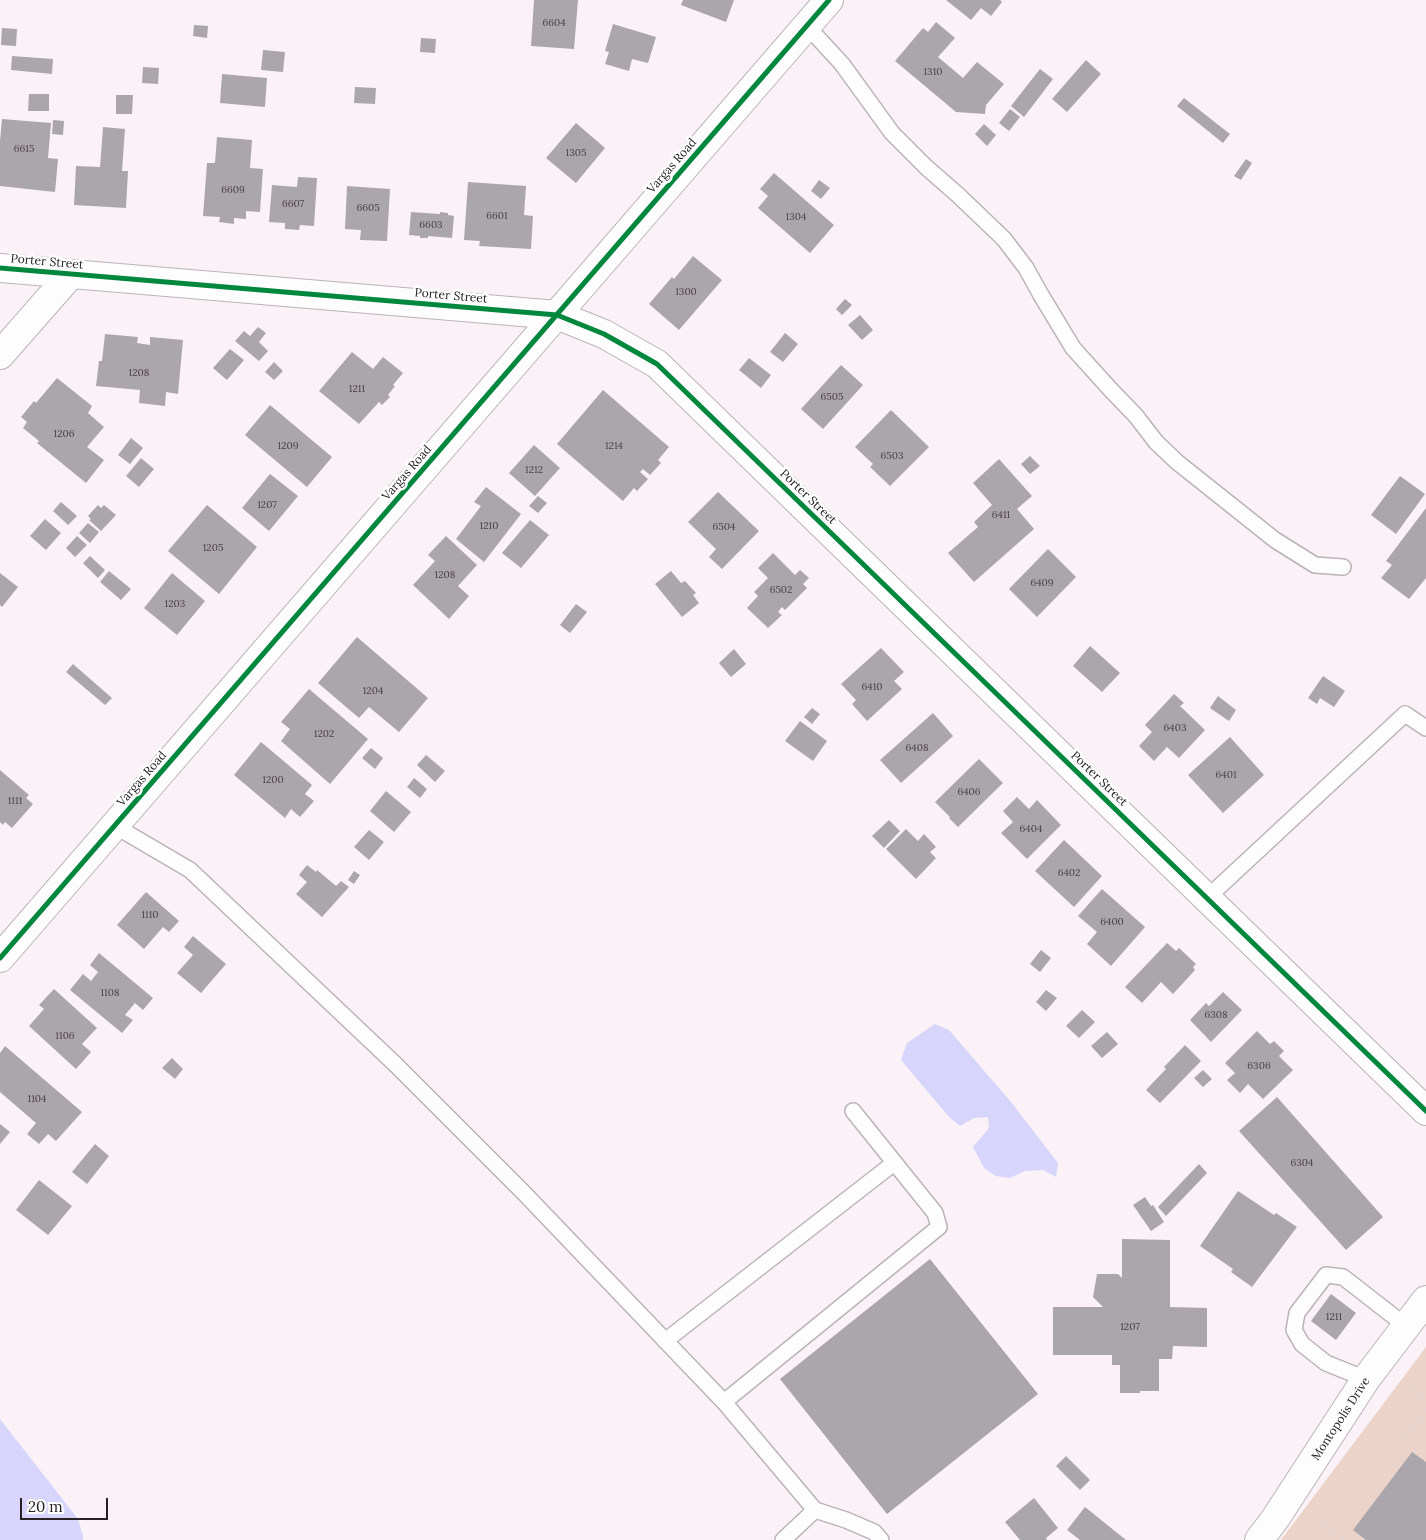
<!DOCTYPE html>
<html>
<head>
<meta charset="utf-8">
<style>
	body { margin:0 }
	#map { position:relative; width:1426px; height:1540px; overflow:hidden; background:#faf2f6; font-family:Lora,serif }
	canvas { display:block }
	.scale { position:absolute; left:20px; top:1498px; width:88px; height:22px; box-sizing:border-box; border:2px solid #272124; border-top:0; padding-left:6px; font-size:15px; line-height:18px; white-space:nowrap; color:#272124; -webkit-text-stroke:4px #fff; paint-order:stroke }
</style>
</head>
<body>
<div id="map">
<canvas width="1426" height="1540"></canvas>
<div class="scale">20 m</div>
</div>
<script>
const ctx = document.querySelector('canvas').getContext('2d');
ctx.lineJoin = 'round';
function fillPath(path, color) {
  ctx.fillStyle = color;
  ctx.fill(path, 'evenodd');
}
function strokePath(path, color, width, dash) {
  ctx.strokeStyle = color;
  ctx.lineWidth = width;
  ctx.lineCap = dash ? 'butt' : 'round';
  ctx.setLineDash(dash || []);
  ctx.stroke(path);
}
function label(font, color, halo, rows, align = 'center') {
  ctx.font = font + ' Lora,serif';
  ctx.lineWidth = 5;
  ctx.setLineDash([]);
  ctx.textBaseline = 'middle';
  ctx.strokeStyle = halo;
  ctx.fillStyle = color;
  for (const [text, x, y, turn = 0] of rows) {
    ctx.save();
    ctx.translate(x, y);
    ctx.rotate((+turn || 0) * Math.PI / 180);
    ctx.textAlign = isNaN(turn) ? turn : align;
    if (halo) ctx.strokeText(text, 0, 0);
    ctx.fillText(text, 0, 0);
    ctx.restore();
  }
}
fillPath(new Path2D(`
	M1426 1347V1540H1281Z`), '#ecd3ca');
fillPath(new Path2D(`
	M935 1024 949 1030 1011 1102 1058 1163 1056 1177 1043 1170 1025 1171 1010 1178 996 1176 984 1168 973 1147 989 1128 988 1117 974 1118 960 1126 949 1117 901 1060 907 1043Z
	M0 1419 78 1519 83 1536V1540H0Z`), '#d7d5fc');
fillPath(new Path2D(`
	M534 0H578L574 49 531 46Z
	M683 0H734L726 22 681 5Z
	M946 0H1000L1002 2 991 16 981 8 971 20Z
	M936 22 955 38 938 57 963 78 977 62 1004 84 986 105 985 114 956 112 895 61 923 28 928 32Z
	M613 24 656 37 648 63 632 59 629 71 605 64 609 52 605 51Z
	M194 25 208 26 207 38 193 36Z
	M2 28 17 29 16 46 1 45Z
	M421 38 436 39 435 53 420 52Z
	M263 50 285 52 283 72 261 70Z
	M12 56 53 59 52 74 11 70Z
	M1086 60 1101 74 1067 112 1052 99Z
	M143 67 159 68 158 84 142 83Z
	M1040 69 1053 79 1024 117 1011 106Z
	M222 74 267 78 265 107 220 103Z
	M355 87 376 88 375 104 354 103Z
	M29 94H49V111H28Z
	M116 95H133L132 114H116Z
	M1184 98 1230 134 1223 143 1177 106Z
	M1010 109 1020 117 1009 131 999 123Z
	M2 119 51 123 48 158 58 159 55 192 0 186V141Z
	M53 120 64 121 63 135 52 134Z
	M576 123 605 148 576 183 546 158Z
	M984 124 996 135 987 146 975 134Z
	M103 127 125 129 122 171H128L126 208 74 205 76 166 100 167Z
	M217 137 252 140 250 168 263 169 260 212 246 211V219L234 218V224L219 222 220 217 203 216 207 163H215Z
	M1246 159 1252 163 1241 180 1234 176Z
	M774 173 834 225 810 253 758 208 768 196 760 189Z
	M298 177 317 178 314 226 300 225 299 230 285 229V223L269 222 272 185 297 187Z
	M819 180 830 188 821 199 811 191Z
	M468 182 526 186 524 215 533 216 531 249 479 246 480 241 464 240Z
	M347 186 390 189 387 241 360 240 361 230 345 229Z
	M411 212 440 214V212L448 213V215L454 216 452 238 428 236V238H420V236L409 235Z
	M693 256 722 280 679 330 649 304 672 277 674 279Z
	M845 299 852 305 842 315 836 309Z
	M860 315 873 330 862 340 848 325Z
	M258 327 266 333 259 342 268 351 259 361 235 341 244 331 250 336Z
	M785 333 798 344 783 362 770 352Z
	M105 334 138 337 137 343 150 345V337L183 340 178 394 166 392 165 406 139 403 140 390 96 386 99 361H102Z
	M230 349 244 360 227 380 213 368Z
	M352 352 373 369 383 357 403 373 393 385 395 386 388 395 390 397 382 405 379 402 359 424 319 391Z
	M749 358 771 375 761 388 739 370Z
	M274 362 283 371 274 380 265 372Z
	M841 365 863 385 823 429 801 409Z
	M57 378 92 406 88 413 104 427 87 447 104 460 86 483 37 443 39 441 23 428 27 422 21 417 34 401 36 403Z
	M603 390 669 447 658 460 661 463 650 475 643 469 640 472 648 479 637 491 634 488 623 501 557 444Z
	M270 405 332 457 307 487 245 435Z
	M891 410 929 447 890 486 870 467 873 464 855 447Z
	M131 438 143 448 130 464 118 455Z
	M534 445 560 468 535 496 509 473Z
	M1030 456 1040 466 1030 474 1021 464Z
	M141 458 154 469 139 487 126 476Z
	M999 459 1032 496 1017 509 1034 529 974 582 948 553 978 527 974 522 992 505 973 483Z
	M270 474 298 496 269 531 242 508Z
	M1400 476 1425 494 1396 534 1371 515Z
	M486 487 521 514 484 562 456 539 481 506 474 502Z
	M718 492 759 531 722 569 709 557 716 549 688 522Z
	M538 496 547 503 538 513 529 506Z
	M61 502 77 516 68 525 53 511Z
	M98 505 101 508 104 505 116 515 101 531 89 520 91 519 88 516Z
	M207 505 257 547 219 594 168 551Z
	M1426 508V578L1409 599 1381 578 1392 565 1386 561Z
	M45 519 61 533 46 550 30 536Z
	M530 520 549 535 521 568 502 553Z
	M88 523 99 532 90 543 79 533Z
	M77 536 87 545 75 557 66 548Z
	M446 536 477 565 458 586 469 596 449 619 413 585 435 561 428 555Z
	M1048 549 1076 577 1037 617 1009 589Z
	M773 553 795 575 800 570 809 578 803 584 807 588 785 610 782 607 778 612 782 615 768 628 747 608 758 596 754 592 768 578 758 568Z
	M90 556 105 570 98 578 83 563Z
	M109 571 131 589 121 600 100 582Z
	M671 571 681 583 685 581 696 593 693 595 699 603 682 617 655 584Z
	M0 573 18 587 2 607 0 605Z
	M172 573 205 601 177 635 144 608Z
	M576 604 587 612 570 633 560 625Z
	M357 637 428 698 399 732 369 707 359 718 318 683Z
	M1090 646 1120 673 1102 692 1073 666Z
	M881 648 904 672 894 681 902 689 867 721 852 704 856 700 841 684Z
	M734 649 746 664 731 677 719 663Z
	M73 664 112 698 105 705 66 672Z
	M1323 676 1345 691 1334 707 1320 698 1317 704 1308 698Z
	M309 689 368 739 330 784 281 741 290 729 281 722Z
	M1174 694 1184 703 1180 706 1205 730 1179 758 1167 747 1154 761 1139 746 1152 732 1145 725Z
	M1218 696 1236 710 1229 721 1210 708Z
	M812 708 820 714 812 724 804 717Z
	M933 713 953 736 901 783 880 760Z
	M800 721 827 741 813 761 785 741Z
	M1230 737 1264 775 1223 813 1188 775Z
	M261 742 312 785 305 794 314 801 300 817 291 809 285 818 234 775Z
	M371 748 383 758 375 769 362 758Z
	M426 755 445 771 435 782 417 765Z
	M979 759 1003 783 958 827 949 818 950 817 935 802Z
	M0 770 29 795 26 798 33 804 12 828 5 822 3 825 0 822Z
	M414 778 427 789 420 798 407 787Z
	M386 791 411 812 394 832 370 811Z
	M1017 797 1029 809 1037 800 1061 825 1027 859 1001 833 1013 822 1003 811Z
	M889 820 900 831 884 848 872 836Z
	M906 829 918 841 924 834 936 847 930 852 936 858 916 879 886 849Z
	M369 830 384 842 369 860 354 847Z
	M1064 840 1102 876 1074 907 1035 871Z
	M307 865 316 872 317 870 336 886 341 881 349 887 322 917 296 894 307 882 299 875Z
	M354 871 360 875 354 884 348 880Z
	M1102 889 1145 927 1111 966 1087 944 1097 932 1078 916Z
	M146 892 179 921 169 932 163 927 144 949 117 925Z
	M193 936 226 964 201 993 177 973 193 955 184 947Z
	M1167 943 1176 951 1179 948 1196 964 1193 967 1195 970 1173 994 1161 982 1142 1003 1125 987Z
	M1041 950 1051 958 1040 972 1030 964Z
	M99 953 153 998 143 1010 135 1003 125 1015 133 1020 122 1033 70 990 83 974 91 981 98 972 90 965Z
	M54 989 97 1028 82 1044 91 1052 76 1069 29 1026 44 1009 39 1005Z
	M1046 990 1057 998 1046 1011 1036 1002Z
	M1223 992 1242 1010 1211 1042 1190 1020 1206 1003 1209 1006Z
	M1082 1010 1095 1022 1079 1038 1066 1026Z
	M1257 1031 1270 1044 1274 1041 1284 1051 1279 1056 1293 1070 1263 1099 1248 1084 1240 1093 1227 1080 1235 1073 1225 1063Z
	M1107 1032 1118 1044 1102 1058 1091 1046Z
	M1185 1045 1201 1061 1160 1103 1146 1090 1166 1069 1164 1067Z
	M5 1046 82 1112 56 1141 48 1134 39 1144 27 1134 36 1123 0 1092V1053Z
	M172 1058 183 1069 175 1079 162 1068Z
	M1203 1070 1212 1079 1203 1087 1194 1078Z
	M1277 1097 1383 1217 1346 1250 1239 1131Z
	M0 1124 10 1132 0 1144Z
	M95 1144 109 1156 87 1184 72 1172Z
	M1199 1164 1207 1173 1166 1216 1158 1207Z
	M39 1180 72 1206 48 1235 16 1210Z
	M1238 1191 1274 1215 1276 1213 1297 1227 1252 1287 1231 1272 1233 1269 1200 1246Z
	M1145 1197 1151 1206 1153 1205 1164 1222 1151 1231 1133 1205Z
	M1122 1239 1170 1240V1307L1207 1308V1347L1173 1346 1172 1359H1159V1391H1140V1393H1120V1365H1112V1355H1053V1307H1103L1093 1297 1097 1274H1118L1122 1278Z
	M930 1259 1038 1394 887 1514 780 1379Z
	M1331 1294 1356 1313 1336 1340 1311 1321Z
	M1412 1452 1426 1462V1540H1366L1353 1530Z
	M1066 1456 1090 1480 1080 1490 1056 1466Z
	M1034 1498 1058 1528 1046 1538 1047 1540H1020L1005 1522Z
	M1085 1507 1126 1540H1080L1067 1530Z`), '#aba6ab');
const service = new Path2D(`
	M807 26 842 64 892 133 926 167 958 195 1004 239 1026 268 1041 295 1073 348 1110 389 1136 416 1156 442 1177 462 1275 540 1315 565 1343 567
	M115 826 190 870 395 1064 523 1192 724 1402 939 1227 935 1213 853 1111
	M1207 898 1405 714 1426 728
	M665 1341 894 1163
	M1366 1379 1326 1363 1302 1344 1294 1330 1297 1313 1326 1275 1343 1277 1406 1326
	M724 1402 815 1510 846 1520 874 1532 881 1540
	M783 1540 815 1510`);
const minor = new Path2D(`
	M0 268 557 315 604 334 657 364 1426 1111
	M0 355 71 274`);
const tertiary = new Path2D(`
	M0 958 829 0`);
const secondary = new Path2D(`
	M1259 1540 1275 1519 1366 1379 1426 1300`);
strokePath(service, '#bab3b7', 18);
strokePath(minor, '#bab3b7', 30);
strokePath(tertiary, '#bab3b7', 30);
strokePath(secondary, '#bab3b7', 30);
strokePath(new Path2D(`
	M1411 1388 1426 1399
	M1404 1437 1426 1409
	M1314 1517 1344 1540`), '#d8d5d7', 3, [1, 4]);
strokePath(service, '#fefdfe', 15);
strokePath(minor, '#fefdfe', 28);
strokePath(tertiary, '#fefdfe', 28);
strokePath(secondary, '#fefdfe', 28);
strokePath(new Path2D(`
	M0 268 557 315 604 334 657 364 1426 1111
	M0 958 829 0`), '#00873e', 5);
label('10px', '#484246', null, [
	["6604",554,23],
	["1310",933,72],
	["6615",24,149],
	["1305",576,153],
	["6609",233,190],
	["6607",293,204],
	["6605",368,208],
	["6601",497,216],
	["1304",796,217],
	["6603",431,225],
	["1300",686,292],
	["1208",139,373],
	["1211",357,389],
	["6505",832,397],
	["1206",64,434],
	["1209",288,446],
	["1214",614,446],
	["6503",892,456],
	["1212",534,470],
	["1207",267,505],
	["6411",1001,515],
	["1210",489,526],
	["6504",724,527],
	["1205",213,548],
	["1208",445,575],
	["6409",1042,583],
	["6502",781,590],
	["1203",175,604],
	["6410",872,687],
	["1204",373,691],
	["6403",1175,728],
	["1202",324,734],
	["6408",917,748],
	["6401",1226,775],
	["1200",273,780],
	["6406",969,792],
	["1111",15,801],
	["6404",1031,829],
	["6402",1069,873],
	["1110",150,915],
	["6400",1112,922],
	["1108",110,993],
	["6308",1216,1015],
	["1106",65,1036],
	["6306",1259,1066],
	["1104",37,1099],
	["6304",1302,1163],
	["1211",1334,1317],
	["1207",1130,1327]
]);
label('12px', '#272124', '#fff', [
	["Vargas Road",672,166,-49],
	["Porter Street",47,262,5],
	["Porter Street",451,296,5],
	["Vargas Road",407,473,-49],
	["Porter Street",808,497,44],
	["Vargas Road",142,779,-49],
	["Porter Street",1099,779,44],
	["Montopolis Drive",1341,1419,-57]
]);
</script>
</body>
</html>
